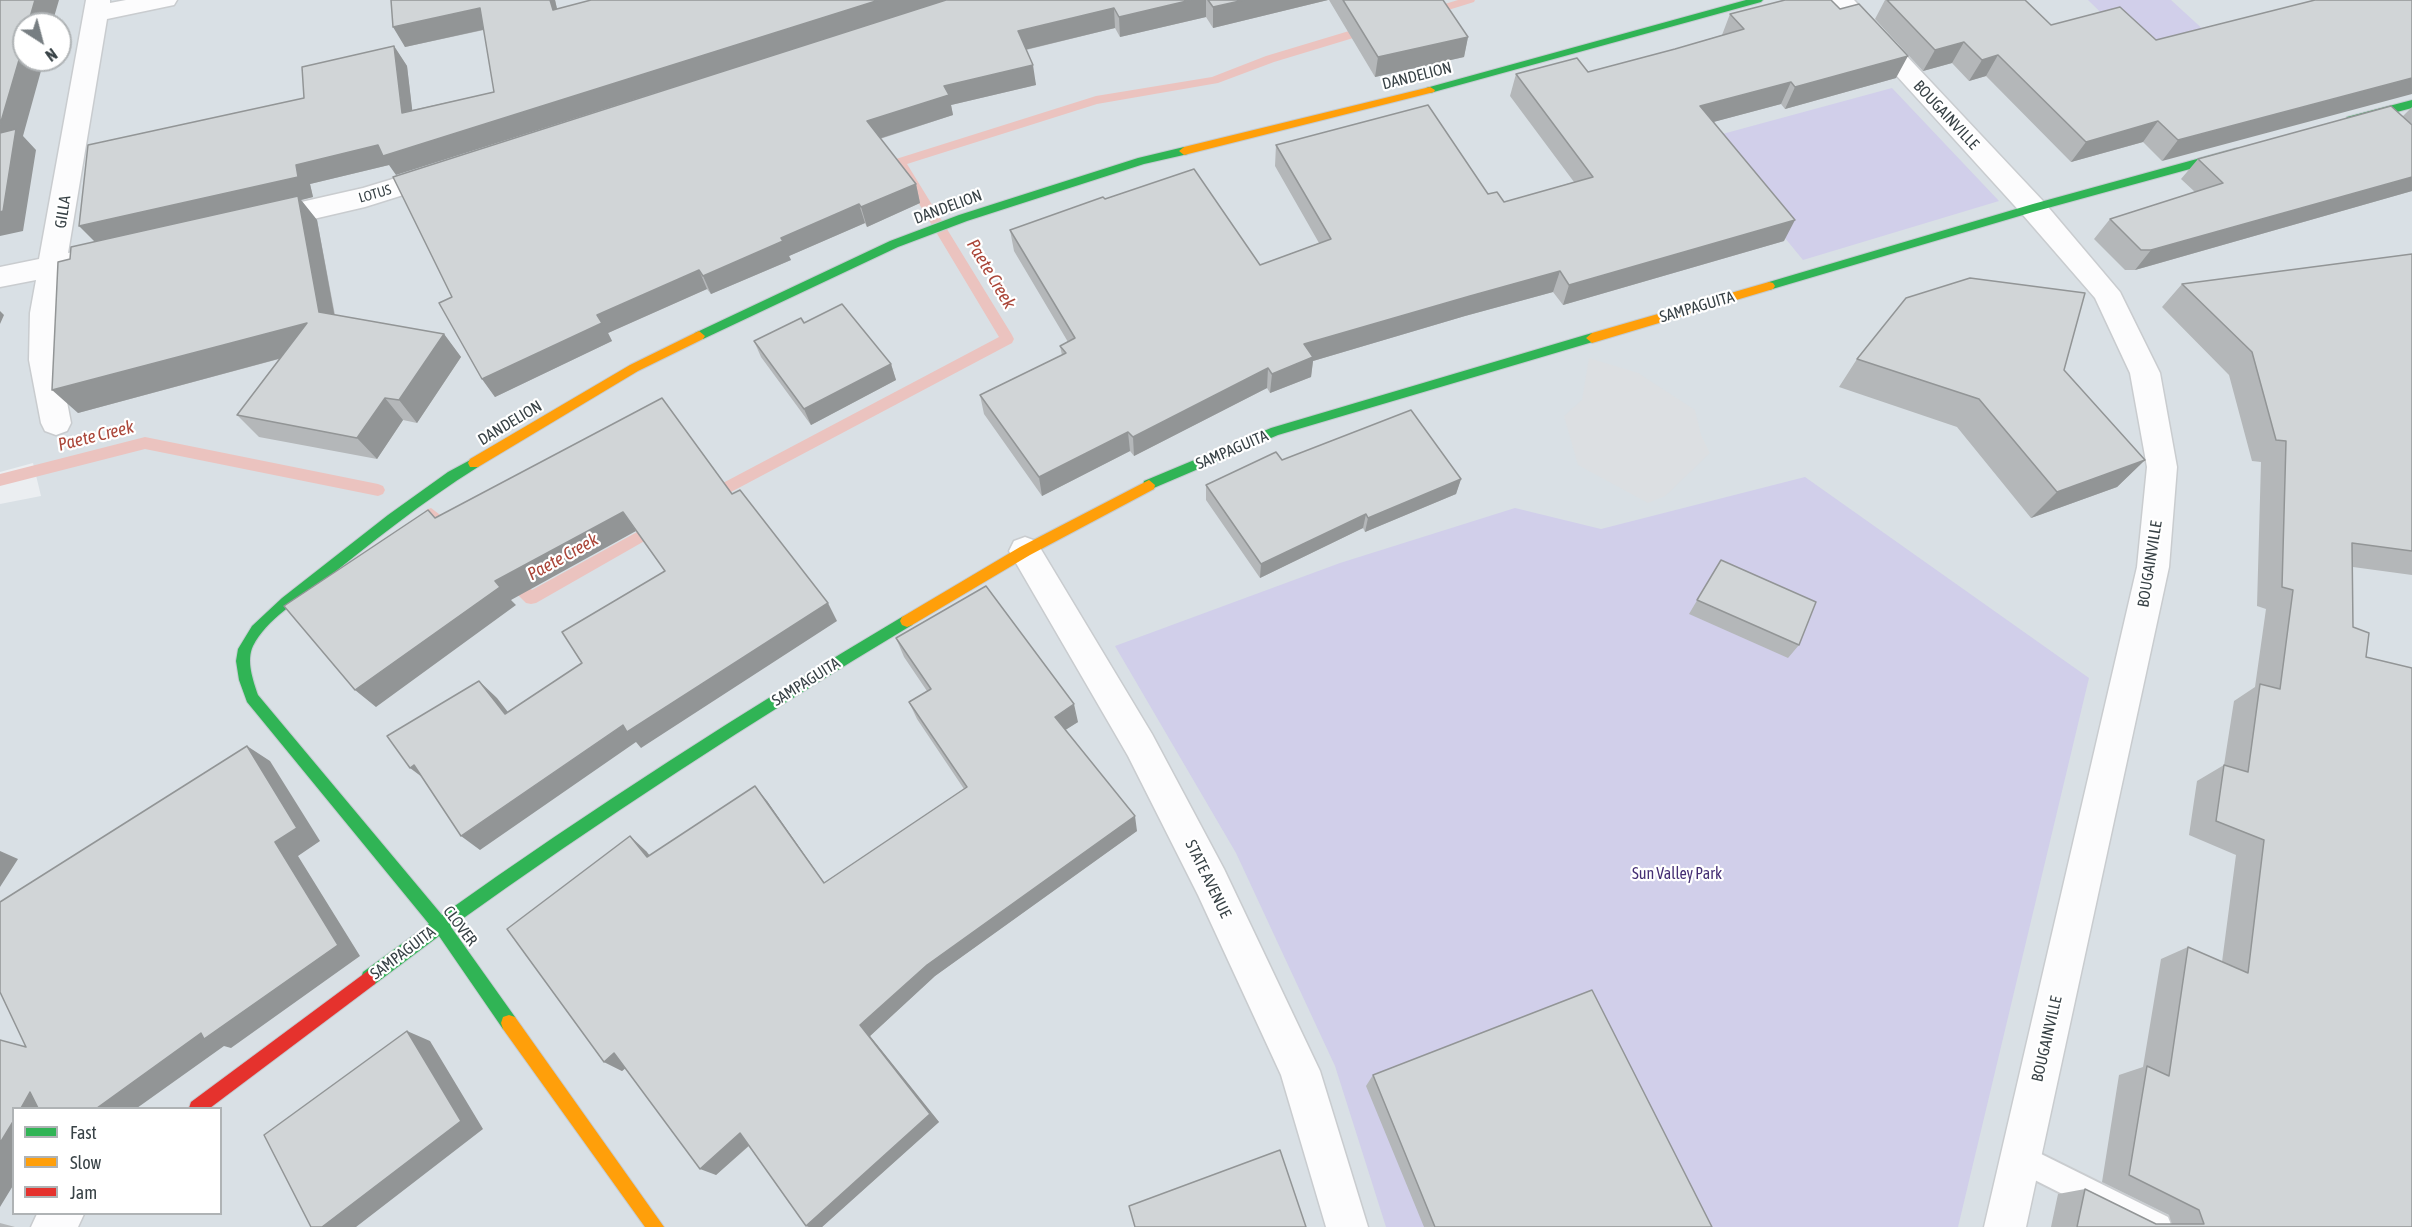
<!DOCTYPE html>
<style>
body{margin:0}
#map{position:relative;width:2412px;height:1227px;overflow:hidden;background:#ebeef1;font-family:"Asap Condensed",sans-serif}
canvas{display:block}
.legend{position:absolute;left:12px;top:1107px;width:210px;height:108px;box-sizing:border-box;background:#fff;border:2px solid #afb3b5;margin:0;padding:8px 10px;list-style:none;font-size:18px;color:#384246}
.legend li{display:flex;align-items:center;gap:12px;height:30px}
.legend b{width:30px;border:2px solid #afb3b5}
.north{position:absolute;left:12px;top:12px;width:60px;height:60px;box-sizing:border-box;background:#fff;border:2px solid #afb3b5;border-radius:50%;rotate:144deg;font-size:16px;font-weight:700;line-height:24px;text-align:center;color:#384246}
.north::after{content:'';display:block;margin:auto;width:21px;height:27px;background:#777e82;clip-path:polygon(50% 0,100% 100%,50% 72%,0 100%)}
</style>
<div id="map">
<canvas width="2412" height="1227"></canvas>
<ul class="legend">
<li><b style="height:8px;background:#30b455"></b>Fast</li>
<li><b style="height:8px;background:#ff9f0a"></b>Slow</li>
<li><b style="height:8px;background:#e5322d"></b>Jam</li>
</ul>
<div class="north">N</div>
</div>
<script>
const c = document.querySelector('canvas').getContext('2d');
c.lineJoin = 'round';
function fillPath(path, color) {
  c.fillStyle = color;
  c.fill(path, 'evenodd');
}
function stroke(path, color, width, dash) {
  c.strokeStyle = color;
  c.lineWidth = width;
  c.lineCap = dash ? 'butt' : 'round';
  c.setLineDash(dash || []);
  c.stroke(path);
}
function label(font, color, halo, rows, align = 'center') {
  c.font = font + ' "Asap Condensed",sans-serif';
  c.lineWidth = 4.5;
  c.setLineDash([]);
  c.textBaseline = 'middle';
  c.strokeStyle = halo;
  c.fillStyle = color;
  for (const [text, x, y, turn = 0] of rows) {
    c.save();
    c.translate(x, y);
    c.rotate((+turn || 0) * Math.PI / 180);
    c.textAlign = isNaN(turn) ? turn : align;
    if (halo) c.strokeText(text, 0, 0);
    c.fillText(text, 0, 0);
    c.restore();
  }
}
const residential = new Path2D(`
 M0,0H2412V1227H0V504L41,496L33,463L0,472ZM24,24H60V60H24ZM14,1108H220V1214H14Z`);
const green = new Path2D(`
 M2088,0H2171L2303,121L2232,140Z
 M1892,88L1999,201L1803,260L1704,139Z
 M1805,477L2089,678L1958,1227H1386L1335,1066L1236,853L1115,646L1340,563L1515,508L1601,529Z`);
const parking = new Path2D(`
 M1589,358L1638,373L1695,410L1701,435L1710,453L1665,496L1648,503L1578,465L1564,416L1582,400Z`);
const stream = new Path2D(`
 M1458,0H1475L1474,2L1429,16L1423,12L1425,10Z
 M1369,25L1375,29L1373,32L1274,62L1218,83L1097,104L907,164L1012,335L1014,339L1012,343L714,501H704L702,497L704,493L999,337L894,162L896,159L1096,96L1212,77L1266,56Z
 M145,437L378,484L383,486L385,490L383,494L378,496L145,449L0,486V474Z
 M431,508L456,527L458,531L456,535H446L424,514L426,510Z
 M657,521L662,523L664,527L662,531L536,603L531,604L526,603L502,579L504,575C515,571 524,583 532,590Z`);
const lane = new Path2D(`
 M2021,1144L2168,1217L2172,1227H2128L2011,1168L2007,1158L2011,1148Z`);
const street = new Path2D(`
 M86,0H110V3L126,0H177L174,5L107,19L68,253L101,247L111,250L115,257L111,264L65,274L58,313L59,360L71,423L67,431L56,435L45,431L41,423L29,360L30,313L36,280L0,287V267L39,259Z
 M1828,0H1854L2043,201L2120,292L2160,373L2177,467L2169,567L2026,1227H1984L2137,567L2147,467L2130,373L2095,298L2023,215Z
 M442,164L451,166L455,173L451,180L365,207L266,230L256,227L252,220L256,213L266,210L363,188Z
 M1025,537L1036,541L1152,734L1224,869L1320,1071L1368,1227H1326L1281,1075L1198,895L1128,756L1009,551L1014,541Z
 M37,1214H84L78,1227H31Z`);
const fast = new Path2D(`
 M1746,0H1763L1761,2L1430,93L1425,90L1426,88Z
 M2412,100V108L2351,124L2346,120L2347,117Z
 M1184,147L1188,148V154L1144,164L967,221L898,247L703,339H695L693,336L695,333L890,241L959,215L1138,158Z
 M2237,148L2242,152L2241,155L2033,212L1769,290L1763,286L1769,282L2033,204Z
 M1592,333L1598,338L1596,341L1278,435L1149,490L1143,485L1144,481L1271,428Z
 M474,458L480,463L478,467C422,502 372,542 320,584C298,601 267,619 253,646C246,661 253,680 258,695L442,915C591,809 745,710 902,617L907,615L912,617L914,621L912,625C754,720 600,820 451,927L515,1017L517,1023L515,1029L509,1031L503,1029L439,936L375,984L369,986L363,984L361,978L363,972L429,924L247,702L239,680L236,661L238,649L252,626L282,598L388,515L448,472Z`);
const slow = new Path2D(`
 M1430,87L1435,90L1434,92L1184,155L1179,151L1184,147Z
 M1769,282L1773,283L1775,286L1773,289L1592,343L1586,338L1592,333Z
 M699,331L705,336L703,339L638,371L478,467H470L468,463L470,459L630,365Z
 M1149,480L1155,485L1154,489L1030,555L912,625L907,627L902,625L900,621L902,617L1020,547Z
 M509,1015L515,1017L664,1227H645L503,1029L501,1023L503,1017Z`);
const jam = new Path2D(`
 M369,970L375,972L377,978L375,984L210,1108H189L191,1102Z`);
const wall = new Path2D(`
 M391,0H555L557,9L591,0H1328L1213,28L1206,17L1120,37L1115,28L1026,50L1036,85L951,105L953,115L880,139L916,184L920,203L867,227L865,223L789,256L791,260L711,294L707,289L608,333L612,341L495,397L482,379L452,297L684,84L389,165L310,184L313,197L301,200L317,220L335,315L444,334L461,357L417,423L403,420L377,459L259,437L237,415L279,359L78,413L70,259L304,98L394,46L407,66L412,110L494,92L484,30L405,47Z
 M1329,0H1443L1468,37L1464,57L1375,77Z
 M1885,0H2025L2051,25L2156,40L2315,0L2162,161L2143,142L2071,162L1986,76L1969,81L1952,63L1923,71L1875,19Z
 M1730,14L1896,78L1785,109L1781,104L1713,122L1784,241L1563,305L1553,292L1465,316L1313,361L1311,377L1270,393L1267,388L1134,456L1130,451L1042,496L984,414L980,395L1062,355L1060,346L1068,342L1014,251L1010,230L1105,199L1260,265L1319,243L1275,166L1276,145L1488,194L1504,202L1574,182L1510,96L1516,74L1588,72L1675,49L1722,35Z
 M2412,107V191L2135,270H2125L2094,239L2110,219L2195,192L2181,179L2198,159L2403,116Z
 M2412,254V575L2353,567V627L2366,657L2412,1227H2051L2058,1194L2085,1189L2156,1224H2172L2169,1215L2102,1182L2119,1075L2143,1067L2161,959L2188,947L2222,962L2236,855L2189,835L2197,781L2224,765L2234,701L2255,687L2266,609L2257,606L2261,462L2252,461L2229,375L2162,307L2182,284Z
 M804,323L891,364L896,380L811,425L761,357L754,341Z
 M1857,359L2064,370L2145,460L2117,487L2031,518L1957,427L1839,387Z
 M1282,460L1461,479L1456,494L1365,532L1363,528L1260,578L1206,500V485Z
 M1721,560L1799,645L1788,658L1689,614Z
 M896,638L1078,722L1065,730L1137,831L935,976L870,1036L939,1122L822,1227H809L806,1226L749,1146L716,1175L625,1068L622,1071L604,1062L646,851L650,856L767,801L824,883L964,789L917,719L909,702L927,691L904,657Z
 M1373,1075L1712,1227H1424L1366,1086Z
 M0,1223L15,1227H0Z`);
const shadedWall = new Path2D(`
 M35,0H59L52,24H28Z
 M550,0H555L562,30L553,10Z
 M879,0H948L396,175L389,165L310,184L313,197L301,200L317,220L338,335L98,245L79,226Z
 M1191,0H1206V17L1120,37L1119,17Z
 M1244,0H1328L1213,28V7Z
 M480,8L491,28L405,47L393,27Z
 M1114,8L1115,28L1020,51L1018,31Z
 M1468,37L1464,57L1375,77L1378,57Z
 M1964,42L1952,63L1923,71L1935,50Z
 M24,43V60H44L23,136L36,150L23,231L0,236V125Z
 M394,46L407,66L415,133L402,113Z
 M1998,55L1986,76L1969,81L1982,60Z
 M1908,56L1896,78L1785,109L1795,87Z
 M1033,65L1036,85L951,105L953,115L872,141L867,121L944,86Z
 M2412,78V94L2162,161L2178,140Z
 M1791,82L1781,104L1691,128L1700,106Z
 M2158,121L2143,142L2071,162L2086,142Z
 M2412,177V191L2135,270L2151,250Z
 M916,184L920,203L867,227L861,207Z
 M859,204L865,223L789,256L791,260L711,294L703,276L781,238Z
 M1795,220L1784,241L1563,305L1569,285Z
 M699,270L707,289L608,333L612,341L495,397L482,379L597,315Z
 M1560,271L1553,292L1465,316L1313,361L1311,377L1270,393L1272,374L1304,344L1470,296Z
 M0,311L4,315L0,324Z
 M307,323L326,346L78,413L52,390Z
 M444,334L461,357L417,423L399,400Z
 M891,364L896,380L811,425L804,409Z
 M1268,368L1267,388L1134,456L1133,437Z
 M385,398L403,420L377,459L357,438Z
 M1128,432L1130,451L1042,496L1039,477Z
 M2145,460L2117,487L2031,518L2057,492Z
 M1461,479L1456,494L1365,532L1368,518Z
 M623,512L636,531L511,600L516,605L376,707L355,690L495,581Z
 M1366,514L1363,528L1260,578L1261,564Z
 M828,603L837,621L641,748L636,742L480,850L461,836L623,725Z
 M479,681L497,698L522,730L505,714Z
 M1074,704L1078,722L1059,734L1055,717Z
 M247,746L270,761L320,841L298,856L360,956L231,1048L224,1046L137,1108H97L275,842Z
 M414,765L430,783L410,768Z
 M755,786L767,801L834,897L824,883Z
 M1135,816L1137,831L935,976L870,1036L939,1122L822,1227H809L806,1226L860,1025L927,965Z
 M630,836L646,851L662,871L647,857Z
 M0,851L18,859L0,887Z
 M407,1031L430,1041L483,1129L356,1227H322Z
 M614,1053L632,1063L622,1071L604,1062Z
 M30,1092L57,1108H21Z
 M14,1120V1184L0,1207V1143Z
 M740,1133L754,1141L716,1175L700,1169Z`);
const building = new Path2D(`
 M0,0H35L28,24H24V43L0,125Z
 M391,0H550L553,10L591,0H879L383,156L378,145L296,165L298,177L79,226L88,145L304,98L302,67L394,46L402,113L494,92L480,8L393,27Z
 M946,0H1191L1119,17L1114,8L1018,31L1033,65L944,86L949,95L867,121L916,184L861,207L859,204L781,238L783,241L703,276L699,270L597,315L602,323L482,379L439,303L452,297L393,177Z
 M1208,0H1244L1213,7Z
 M1343,0H1443L1468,37L1378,57Z
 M1785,0H1831L1840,9L1859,4L1908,56L1795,87L1791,82L1700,106L1795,220L1569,285L1560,271L1470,296L1304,344L1313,357L1272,374L1268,368L1133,437L1128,432L1039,477L980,395L1066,353L1060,346L1075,338L1010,230L1103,197L1105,199L1194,169L1260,265L1331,239L1276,145L1428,105L1488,194L1497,192L1504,202L1593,177L1516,74L1577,58L1588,72L1675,49L1744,29L1730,14Z
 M1887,0H2025L2051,25L2120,7L2156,40L2315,0H2412V78L2178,140L2158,121L2086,142L1998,55L1982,60L1964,42L1935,50Z
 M2391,106L2412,125V177L2151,250H2141L2110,219L2223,183L2198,159Z
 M16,129L3,211L0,212V133Z
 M298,196L319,312L444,334L399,400L385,398L357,438L237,415L307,323L52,390L58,262L70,259L71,247Z
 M2412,254V551L2352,543L2353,627L2369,633L2366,657L2412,668V1227H2077L2085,1189L2156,1224H2204L2199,1210L2129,1175L2147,1066L2169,1076L2188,947L2248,973L2264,840L2216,821L2224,765L2248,772L2260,684L2280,689L2293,590L2282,587L2286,441L2276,440L2252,352L2182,284Z
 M1970,278L2085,293L2064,370L2145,460L2057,492L1979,399L1857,359L1906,298Z
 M842,304L891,364L804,409L754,341L801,318L804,323Z
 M662,398L732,494L740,490L828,603L627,732L623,725L461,836L414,765L410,768L387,736L479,681L505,714L582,663L562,632L665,571L623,512L495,581L500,587L355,690L284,606L428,510L435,518Z
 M1411,410L1461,479L1368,518L1366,514L1261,564L1206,485L1276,452L1282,460Z
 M1721,560L1816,602L1799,645L1697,600Z
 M986,586L1074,704L1055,717L1135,816L927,965L860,1025L930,1114L806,1226L740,1133L700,1169L614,1053L604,1062L507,929L630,836L647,857L755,786L824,883L967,787L909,702L931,689L896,638Z
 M247,746L297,828L275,842L338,945L204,1039L201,1033L97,1108H38L30,1092L21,1108H14V1120L0,1143V1040L26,1047L0,992V902Z
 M1592,990L1712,1227H1435L1373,1075Z
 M407,1031L461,1121L322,1227H311L264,1135Z
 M1280,1150L1306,1227H1135L1129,1206Z`);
const farStreetnames = [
 ["LOTUS",375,194,-16]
];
const streetNames = [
 ["DANDELION",1417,76,-14],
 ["BOUGAINVILLE",1946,115,47],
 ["DANDELION",948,207,-20],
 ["GILLA",63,212,-81],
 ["SAMPAGUITA",1697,307,-16],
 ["DANDELION",510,423,-31],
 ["SAMPAGUITA",1232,450,-23],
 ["BOUGAINVILLE",2150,564,-81],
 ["SAMPAGUITA",806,682,-32],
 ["STATE AVENUE",1208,879,64],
 ["CLOVER",460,926,53],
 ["SAMPAGUITA",403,953,-37],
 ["BOUGAINVILLE",2047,1039,-77]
];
const parkNames = [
 ["Sun Valley Park",1677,874]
];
const waterNames = [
 ["Paete Creek",991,274,59],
 ["Paete Creek",96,436,-14],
 ["Paete Creek",563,557,-29]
];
fillPath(residential, '#d9e0e5');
fillPath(green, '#d1cfea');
fillPath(parking, '#dcdfe2');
fillPath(stream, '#ebc3bf');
stroke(lane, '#c9cccf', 4);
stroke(street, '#c9cccf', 3);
stroke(fast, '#c4cbd1', 2);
stroke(slow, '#c4cbd1', 2);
stroke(jam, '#c4cbd1', 2);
fillPath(lane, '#fcfcfd');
fillPath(street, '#fcfcfd');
fillPath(fast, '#30b455');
fillPath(slow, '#ff9f0a');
fillPath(jam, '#e5322d');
fillPath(wall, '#b4b7b9');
fillPath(shadedWall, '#929596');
fillPath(building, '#d1d5d7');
stroke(building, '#929596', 1.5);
label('14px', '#384246', '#fff', farStreetnames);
label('16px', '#384246', '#fff', streetNames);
label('16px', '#452f74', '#fff', parkNames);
label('italic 18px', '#aa4639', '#fff', waterNames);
</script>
